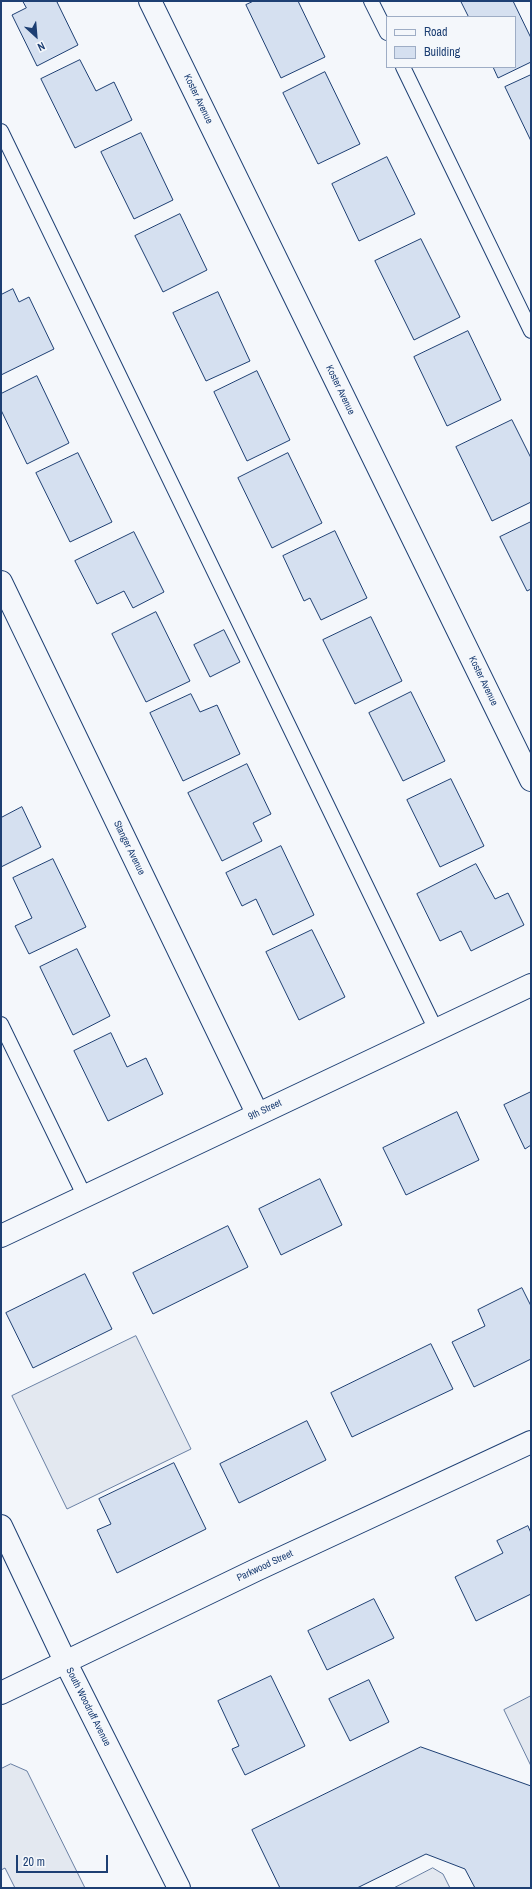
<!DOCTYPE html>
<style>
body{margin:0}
#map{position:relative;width:532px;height:1889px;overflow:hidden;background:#f4f7fb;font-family:"Archivo Narrow",sans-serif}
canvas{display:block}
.frame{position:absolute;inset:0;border:2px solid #1d3f73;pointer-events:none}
.legend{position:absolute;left:386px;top:16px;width:130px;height:52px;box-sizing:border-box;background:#f4f7fb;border:1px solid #9eadc5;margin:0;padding:5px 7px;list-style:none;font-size:12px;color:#1d3f73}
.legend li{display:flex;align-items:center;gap:8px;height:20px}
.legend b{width:20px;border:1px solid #9eadc5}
.north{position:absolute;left:16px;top:16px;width:40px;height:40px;-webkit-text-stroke:3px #f4f7fb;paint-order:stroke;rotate:154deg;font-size:11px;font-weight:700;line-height:16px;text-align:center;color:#1d3f73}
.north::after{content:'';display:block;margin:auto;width:14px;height:18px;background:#1d3f73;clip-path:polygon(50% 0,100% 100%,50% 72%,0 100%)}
.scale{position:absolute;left:16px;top:1855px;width:92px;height:18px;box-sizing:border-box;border:2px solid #1d3f73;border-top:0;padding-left:5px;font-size:12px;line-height:14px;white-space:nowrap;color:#1d3f73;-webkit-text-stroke:3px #f4f7fb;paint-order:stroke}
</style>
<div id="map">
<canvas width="532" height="1889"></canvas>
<div class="frame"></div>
<ul class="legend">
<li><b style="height:5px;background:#f4f7fb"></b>Road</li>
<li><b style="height:11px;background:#d5e0f0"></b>Building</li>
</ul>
<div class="north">N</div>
<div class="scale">20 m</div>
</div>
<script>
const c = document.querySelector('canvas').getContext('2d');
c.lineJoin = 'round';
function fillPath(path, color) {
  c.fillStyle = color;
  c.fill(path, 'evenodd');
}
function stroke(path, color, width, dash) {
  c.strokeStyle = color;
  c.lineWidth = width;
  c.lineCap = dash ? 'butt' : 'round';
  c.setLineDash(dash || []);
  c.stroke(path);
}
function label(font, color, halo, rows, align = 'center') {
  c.font = font + ' "Archivo Narrow",sans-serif';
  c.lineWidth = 3;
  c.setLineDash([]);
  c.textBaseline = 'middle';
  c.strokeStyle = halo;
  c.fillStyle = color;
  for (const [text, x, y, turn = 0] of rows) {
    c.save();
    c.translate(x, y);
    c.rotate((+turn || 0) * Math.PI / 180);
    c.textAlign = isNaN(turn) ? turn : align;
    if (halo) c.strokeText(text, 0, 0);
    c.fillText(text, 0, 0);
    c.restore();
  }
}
const parking = new Path2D(`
 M136,1336L191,1449L67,1509L12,1396Z
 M531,1696V1766L504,1710Z
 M11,1764L27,1771L85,1888H15L5,1868L1,1870V1769Z
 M433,1868L443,1874L450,1888H394Z`);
const building = new Path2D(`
 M23,1H60L57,2L78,45L37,66L12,15L26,8Z
 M254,1H298L325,57L281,78L246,5Z
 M461,1H513L531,38V62L498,78L493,67H515V17H469Z
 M80,60L96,91L114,82L132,120L75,148L41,79Z
 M325,72L360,144L318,164L283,93Z
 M531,75V141L505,87Z
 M141,133L173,200L134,219L101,152Z
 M387,157L415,214L359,241L332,184Z
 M180,214L207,270L163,292L135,236Z
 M421,239L460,317L414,340L375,261Z
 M13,289L19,302L29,297L54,349L1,375V295Z
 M218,292L250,361L206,381L173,313Z
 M468,331L501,400L447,426L414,357Z
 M257,371L290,440L247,461L214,392Z
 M37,376L69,443L27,464L1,410V394Z
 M512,420L531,458V502L492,521L456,447Z
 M78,453L112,522L70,542L36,473Z
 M288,453L322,523L272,548L238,478Z
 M531,522V589L527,591L500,537Z
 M335,531L367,598L321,620L310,598L304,601L283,556Z
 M134,532L164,592L133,608L124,591L97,604L75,561Z
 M156,612L190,681L146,702L112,634Z
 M371,617L402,681L355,704L323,640Z
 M224,630L240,662L210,677L194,645Z
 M411,692L445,761L403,781L369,713Z
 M191,694L200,712L217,705L240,754L183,781L150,713Z
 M247,764L271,814L253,823L262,841L222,861L188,793Z
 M451,779L484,846L440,867L407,800Z
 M22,807L41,847L1,867V818Z
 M281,846L314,915L273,935L256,899L242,906L226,873Z
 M53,859L86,927L29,954L15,926L32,918L13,878Z
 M476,864L495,899L508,893L524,925L471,951L461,931L440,941L417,894Z
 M312,930L345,997L299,1020L266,952Z
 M77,949L110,1016L73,1035L40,967Z
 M111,1033L127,1067L146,1058L163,1094L108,1121L74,1051Z
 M531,1092V1145L525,1149L504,1105Z
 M457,1112L479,1160L406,1195L383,1148Z
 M320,1179L342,1225L281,1255L259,1209Z
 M228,1226L248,1267L153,1314L133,1273Z
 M85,1274L112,1329L33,1368L6,1313Z
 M522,1288L531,1306V1359L474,1387L452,1342L485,1326L478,1310Z
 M431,1344L453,1389L352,1437L331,1393Z
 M307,1421L326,1460L239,1503L220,1464Z
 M174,1463L206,1529L117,1573L97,1530L111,1524L99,1499Z
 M528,1526L531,1533V1594L476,1621L455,1577L503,1553L497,1541Z
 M374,1599L394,1638L327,1670L308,1631Z
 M271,1676L305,1746L245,1775L232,1749L239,1746L218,1701Z
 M369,1680L389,1722L350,1741L329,1699Z
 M421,1747L531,1786V1888H475L465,1869L426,1854L357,1888H280L252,1830Z`);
const lane = new Path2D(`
 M371,1L387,33
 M403,67L531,331
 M1,131L436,1030
 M1,1024L85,1197`);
const street = new Path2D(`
 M150,1L531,780
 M1,582L257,1113
 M1,1693L256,1570L531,1442`);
const secondary = new Path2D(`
 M1,1236L531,985`);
const primary = new Path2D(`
 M1,1526L65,1661L179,1888`);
const streetNames = [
 ["Koster Avenue",198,99,64],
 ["Koster Avenue",340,390,64],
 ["Koster Avenue",483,681,64],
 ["Stanger Avenue",129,848,64],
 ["9th Street",265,1110,-25],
 ["Parkwood Street",265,1566,-25],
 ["South Woodruff Avenue",88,1707,63]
];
fillPath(parking, '#e3e8f0');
stroke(parking, '#687fa3', 1);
fillPath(building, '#d5e0f0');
stroke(building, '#1d3f73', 1);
stroke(lane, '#1d3f73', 16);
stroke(street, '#1d3f73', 24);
stroke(secondary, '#1d3f73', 24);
stroke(primary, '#1d3f73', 24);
stroke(lane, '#f4f7fb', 14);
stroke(street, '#f4f7fb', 22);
stroke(secondary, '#f4f7fb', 22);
stroke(primary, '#f4f7fb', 22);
label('10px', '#1d3f73', '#f4f7fb', streetNames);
</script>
